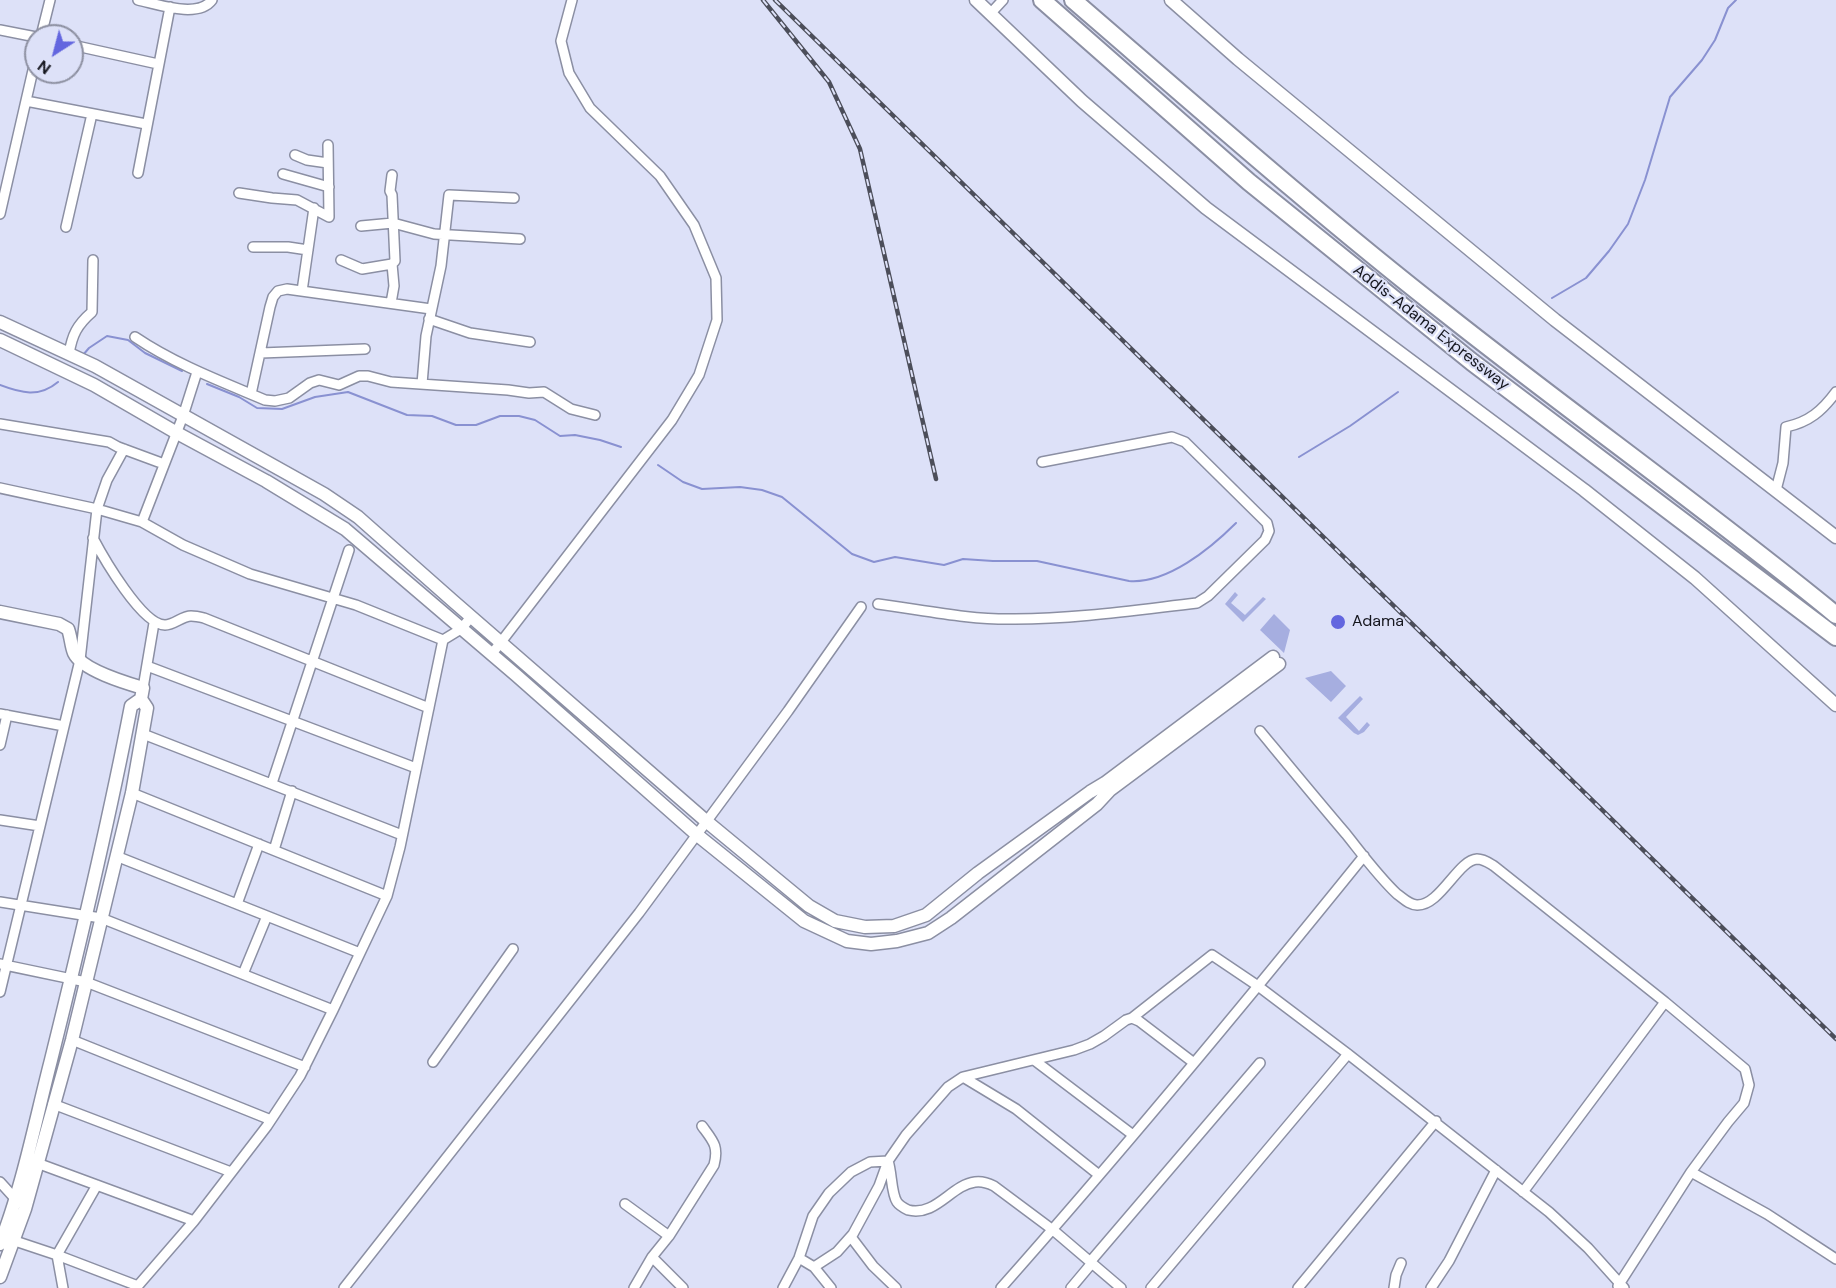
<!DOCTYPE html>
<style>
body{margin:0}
#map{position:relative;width:1836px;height:1288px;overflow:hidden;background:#dde1f8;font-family:"DM Sans",sans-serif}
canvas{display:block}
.north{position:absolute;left:24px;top:24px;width:60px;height:60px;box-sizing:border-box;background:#dde1f8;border:2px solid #8d90a1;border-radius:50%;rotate:216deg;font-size:16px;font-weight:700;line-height:24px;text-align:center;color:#15161e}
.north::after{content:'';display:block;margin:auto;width:21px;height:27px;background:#6366df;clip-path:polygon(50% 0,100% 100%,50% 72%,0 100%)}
</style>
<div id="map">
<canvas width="1836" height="1288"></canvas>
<div class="north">N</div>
</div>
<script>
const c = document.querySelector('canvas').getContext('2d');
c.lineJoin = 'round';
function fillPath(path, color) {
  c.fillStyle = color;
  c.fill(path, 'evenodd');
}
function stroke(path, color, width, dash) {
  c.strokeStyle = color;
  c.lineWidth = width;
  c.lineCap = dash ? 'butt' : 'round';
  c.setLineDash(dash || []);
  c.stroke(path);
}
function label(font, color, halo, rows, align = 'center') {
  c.font = font + ' "DM Sans",sans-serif';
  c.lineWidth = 4.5;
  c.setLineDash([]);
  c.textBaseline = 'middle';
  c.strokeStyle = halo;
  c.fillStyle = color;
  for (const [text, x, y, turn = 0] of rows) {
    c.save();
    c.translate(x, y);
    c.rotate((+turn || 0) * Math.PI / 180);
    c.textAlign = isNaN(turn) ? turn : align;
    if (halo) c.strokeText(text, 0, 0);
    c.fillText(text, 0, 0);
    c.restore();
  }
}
const green = new Path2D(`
 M1235,592L1238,595L1231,603L1245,615L1263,597L1266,599L1243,622L1225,604Z
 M1274,614L1290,630L1284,653L1260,630Z
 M1331,671L1346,686L1331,702L1305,678Z
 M1360,696L1363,699L1346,717L1359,731L1367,722L1370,725L1364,732L1358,735L1354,733L1338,718Z`);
const stream = new Path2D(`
 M1552,298L1586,278L1609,251L1628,224L1645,180L1670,97L1702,60L1715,40L1728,8L1736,0
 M83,355L89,348L107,336L128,340L145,353L182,371
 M207,384L239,397L257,408L282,409L315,397L348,392L407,415L432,416L456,425H476L500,416H519L535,420L560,436L575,435L600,440L621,447
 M0,385C21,393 39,398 58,382
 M1299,457L1350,426L1398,392
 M658,465L683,482L702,489L740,487L762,490L782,497L852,554L874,562L895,557L944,565L963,559L993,561H1037L1129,581C1167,584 1210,549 1236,523`);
const street = new Path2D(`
 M138,0C157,4 198,19 212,0
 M990,14L1003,0
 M0,30L36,37
 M41,36L50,0
 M72,45L158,64
 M26,101L146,124
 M328,145L329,217
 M295,155L307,160L328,163
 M138,173L170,7
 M283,174L329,187
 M239,193L272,198L297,200L329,217
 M0,214L36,57
 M361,226L393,223L434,234L520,239
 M66,227L92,114
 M253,247H288L308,250
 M341,260L362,269L392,264L395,261L392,195L390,191L392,175
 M302,291L314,208
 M391,303L394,286L392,264
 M429,319L470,333L530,342
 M135,337C175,364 220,381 265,400L275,401L289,398L310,383L319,380L339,385L359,376H368L391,382L508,390L529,393L544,392L571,409L595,415
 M261,353L365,349
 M69,354C72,335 77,325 92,312L93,260
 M422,384L426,336L441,266L449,195L514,198
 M251,394L270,307L273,297L278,291L287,289L431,309
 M0,424L109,442L118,447L164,464
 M0,488L97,509L142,522L183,545L250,574L356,605L443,640
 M1776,490L1783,463L1786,427C1809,422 1822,411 1836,392
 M142,522L183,416L197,372
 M93,538C103,557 142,625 165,625C174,625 182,616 191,616C195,616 200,617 204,618L429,708
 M878,604C924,610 968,620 1015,619C1076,619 1136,610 1197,603L1208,596L1265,540L1269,531L1267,523L1185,442L1172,437L1042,462
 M491,655L672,420L699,375L717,320L716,278L694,225L660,176L590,108L569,73L561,41L572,0
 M147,666L416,768
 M143,688L154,623
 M0,714L64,726
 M1260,731C1289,766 1317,800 1346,834C1362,854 1378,876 1397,894C1403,898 1409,905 1417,905C1440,906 1458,860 1477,859C1484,859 1489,863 1494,866L1665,1002L1745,1069L1749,1085L1744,1103L1728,1122L1691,1172L1618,1286
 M143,734L402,835
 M0,745L7,715
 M272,783L349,550
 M132,793L387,896
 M0,820L40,826
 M274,850L292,791
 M116,856L360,953
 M0,902L101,918L333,1010
 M237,904L259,844
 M0,964L86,982L305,1067
 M243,974L267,916
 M0,992L80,660L97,509L107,480L124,449
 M1132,1018L1139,1021L1194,1063
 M72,1040L271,1120
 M1034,1060L1133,1135
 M433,1062L513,949
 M963,1077L1016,1109L1099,1175
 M53,1104L231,1172
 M37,1163L194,1221
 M1691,1172L1767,1214L1836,1259
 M0,1182L19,1203
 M1523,1192L1665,1002
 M625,1204L669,1236
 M851,1237L873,1266L896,1288
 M15,1241L57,1255L138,1286
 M652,1257L683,1288
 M799,1258L814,1267L831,1288
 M1090,1262L1260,1063
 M814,1267L837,1252L853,1234L879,1186L888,1161L906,1135L948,1087L963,1077L1074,1050L1090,1044L1104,1036L1126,1020L1132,1018L1212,955L1258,986L1348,1054L1549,1212L1588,1248L1624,1288
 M63,1288L57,1255L97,1185
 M136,1288L194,1221L267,1126L300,1076L333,1010L387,896L400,847L443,640L461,629L471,617
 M344,1288L639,913L788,711L861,607
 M634,1288L652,1257L669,1236L714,1165C719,1146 713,1141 702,1126
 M783,1288L799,1258L813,1216L829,1193L851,1172L870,1162L888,1161C892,1172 891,1193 897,1202C899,1205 904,1208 908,1210C936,1217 951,1185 975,1182C982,1181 988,1183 994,1186L1053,1230L1121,1288
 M1001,1288C1126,1147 1246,1002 1364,856
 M1071,1288L1092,1263
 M1151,1288L1348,1054
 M1298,1288L1436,1121
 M1394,1288L1396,1275L1401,1263
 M1431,1288L1449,1261L1496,1170`);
const secondary = new Path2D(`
 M976,0L1082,101L1206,208L1584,490L1695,578L1836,705
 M1171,0L1238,59L1555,320L1836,537
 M0,322L95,366L324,494L358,517L453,601L706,821L809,906L835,921L865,927L894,926L926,915L978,873L1090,792L1105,783L1273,657
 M0,340L94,385L177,433L266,481L345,529L516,675L696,834L804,921L847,941L871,944L897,941L928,933L951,918L1097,804L1110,790L1279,664
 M0,612L59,624L68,629C71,637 71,646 74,653C82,670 126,683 143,688L141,699L131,706C108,825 80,943 51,1060C35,1122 23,1185 0,1244
 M0,1277L25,1209L72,1040L132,793L147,708L141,699`);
const highway = new Path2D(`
 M1042,0L1249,182L1472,362L1836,637
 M1073,0C1196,106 1318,214 1446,314C1575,416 1709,511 1836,615`);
const rail = new Path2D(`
 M763,0L829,82L860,149L936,479
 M775,0L1836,1039`);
const markers = [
 [1338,622,8,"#6366df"]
];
const streetNames = [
 ["Addis-Adama Expressway",1431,328,38]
];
const poiNames = [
 ["Adama",1352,622]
];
fillPath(green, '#a6aee0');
stroke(stream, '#8991d1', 2);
stroke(street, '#8b8fa3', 12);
stroke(secondary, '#8b8fa3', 15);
stroke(highway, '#8b8fa3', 20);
stroke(street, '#fff', 9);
stroke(secondary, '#fff', 12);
stroke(highway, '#fff', 16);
stroke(rail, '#4c4e5a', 4.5);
stroke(rail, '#dde1f8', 2, [7]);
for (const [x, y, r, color] of markers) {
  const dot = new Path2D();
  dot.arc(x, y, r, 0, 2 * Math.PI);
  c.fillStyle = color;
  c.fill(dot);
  stroke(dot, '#dde1f8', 2);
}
label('16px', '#15161e', '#dde1f8', streetNames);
label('16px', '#15161e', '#dde1f8', poiNames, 'left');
</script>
